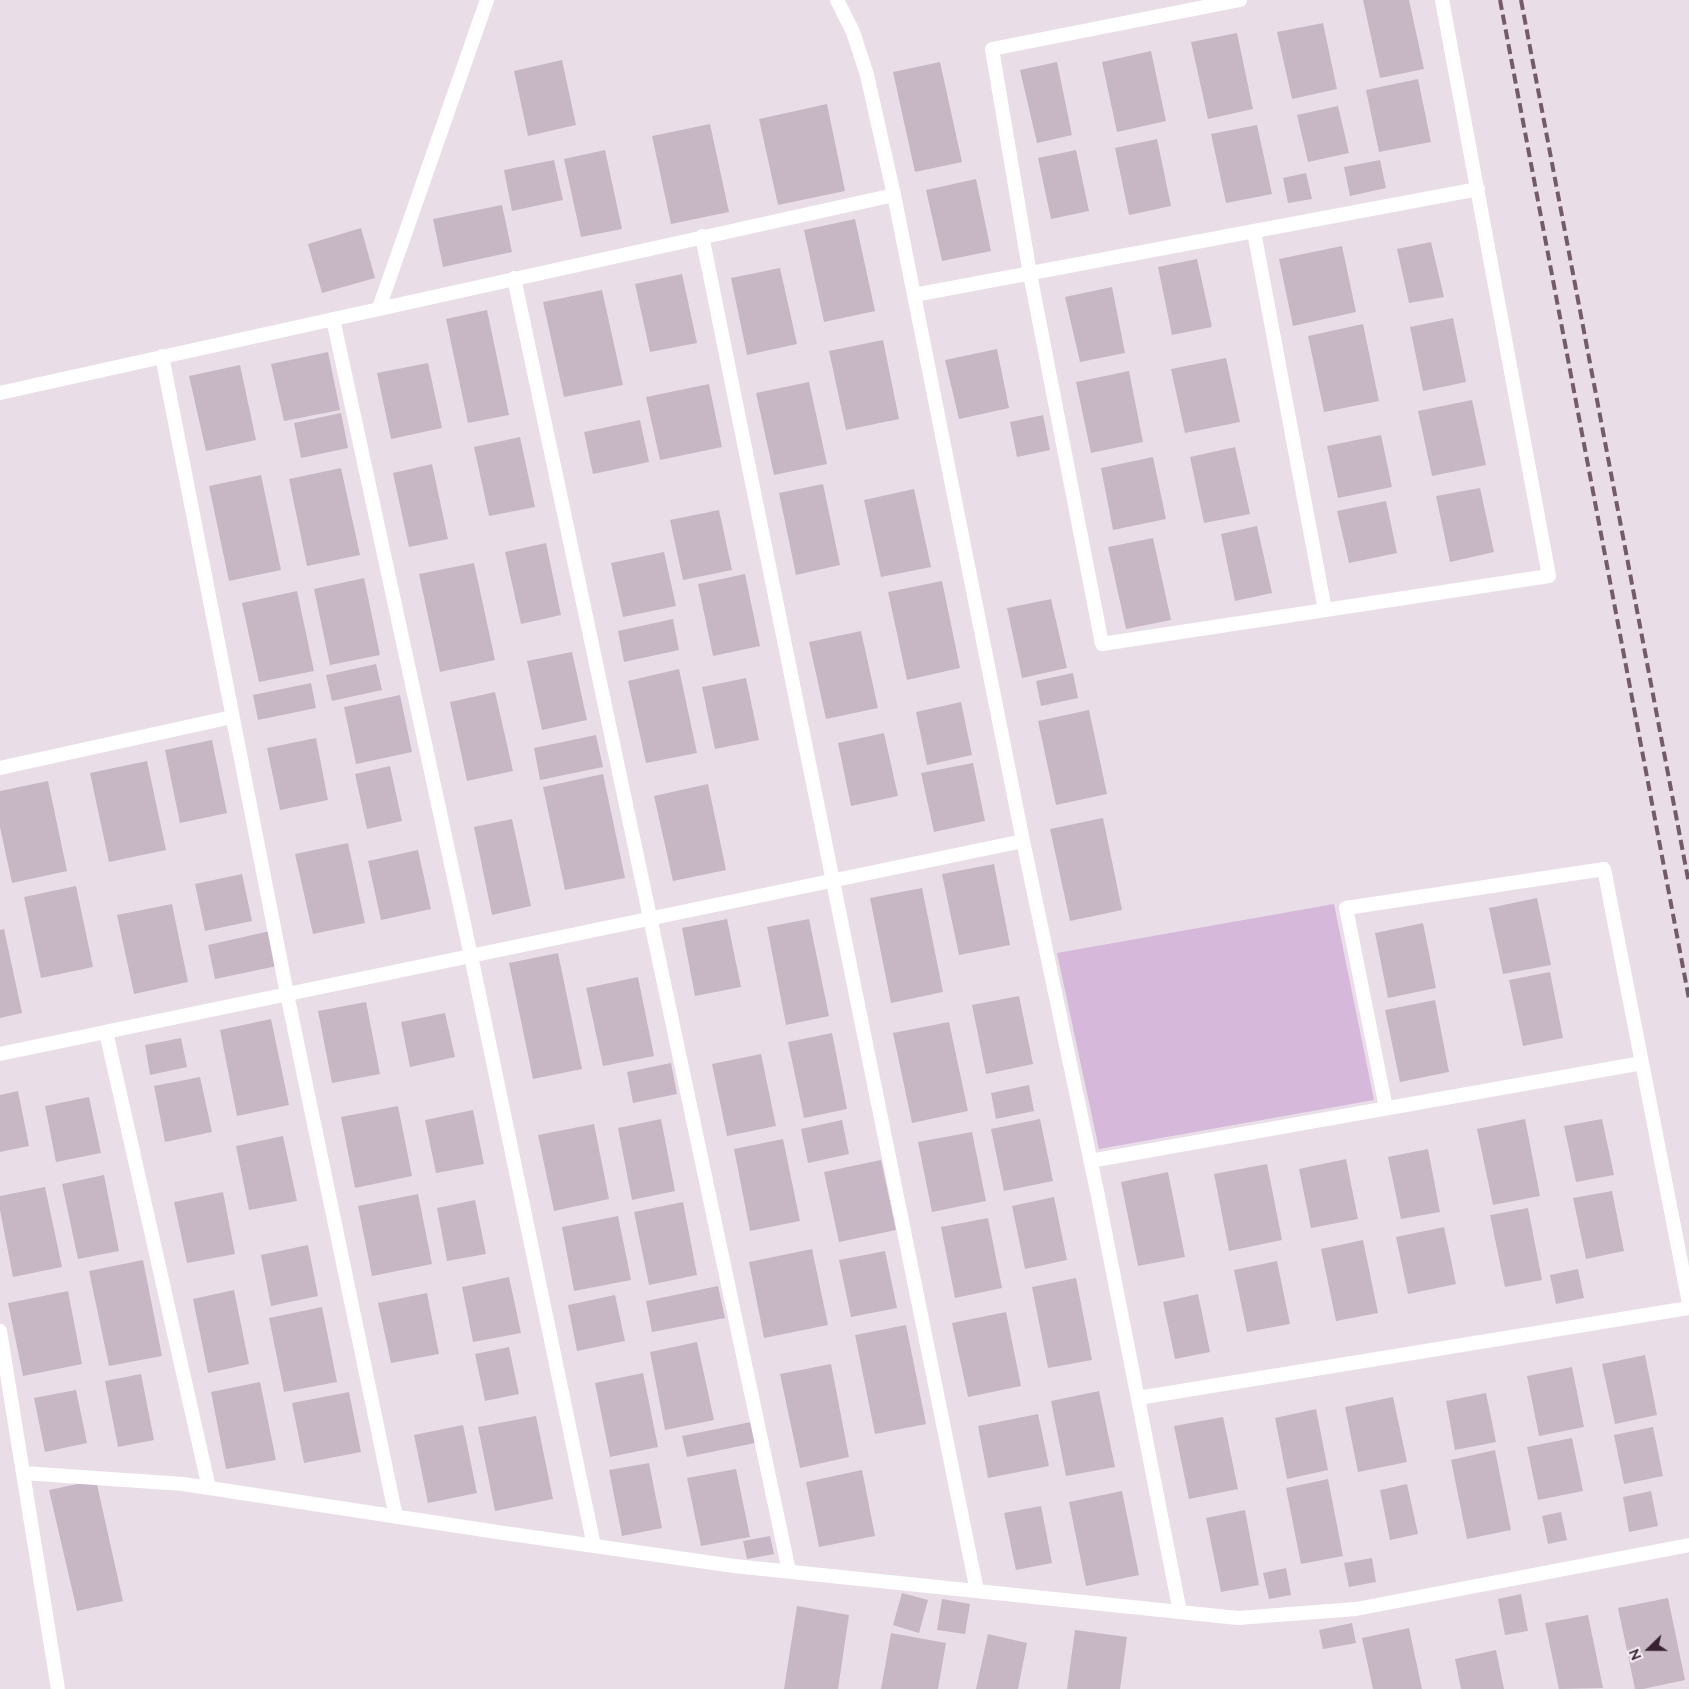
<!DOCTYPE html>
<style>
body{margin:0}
#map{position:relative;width:1689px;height:1689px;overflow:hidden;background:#e9dee8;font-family:Mulish,sans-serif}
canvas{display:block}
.north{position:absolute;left:1624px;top:1624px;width:50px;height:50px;-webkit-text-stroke:4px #f6eff6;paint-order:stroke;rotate:248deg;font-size:14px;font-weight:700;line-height:20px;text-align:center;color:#382131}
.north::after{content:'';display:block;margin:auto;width:18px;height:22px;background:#382131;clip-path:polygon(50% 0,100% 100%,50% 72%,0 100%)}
</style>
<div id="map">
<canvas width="1689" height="1689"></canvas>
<div class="north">N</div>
</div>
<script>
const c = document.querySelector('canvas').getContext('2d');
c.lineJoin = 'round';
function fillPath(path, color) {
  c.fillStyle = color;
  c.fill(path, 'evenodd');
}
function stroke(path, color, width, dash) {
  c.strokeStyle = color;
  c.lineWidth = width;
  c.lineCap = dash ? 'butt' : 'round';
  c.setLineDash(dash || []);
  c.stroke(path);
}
const green = new Path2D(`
 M1334,904L1374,1100L1099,1149L1057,953Z`);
const building = new Path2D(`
 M1363,0H1409L1424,69L1380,78Z
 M1323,23L1337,89L1292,99L1277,32Z
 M1237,33L1253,109L1208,119L1191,42Z
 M1151,51L1166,121L1117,132L1102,62Z
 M562,60L576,125L528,136L514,71Z
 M940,62L962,162L915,172L893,72Z
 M1057,62L1072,135L1037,143L1020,70Z
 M1418,79L1431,142L1379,152L1366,90Z
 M827,104L845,191L778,205L759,119Z
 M1338,106L1349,153L1308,162L1297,115Z
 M710,124L729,212L671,224L652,136Z
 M1257,125L1272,194L1226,203L1211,134Z
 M1157,139L1171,206L1129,215L1115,148Z
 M605,150L622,229L581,237L564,159Z
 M1076,150L1089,211L1051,219L1038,158Z
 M554,160L563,200L512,211L504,170Z
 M1380,160L1386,188L1350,196L1344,167Z
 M1306,173L1312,199L1288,203L1283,178Z
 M976,179L991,251L942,261L926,190Z
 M502,205L512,252L443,267L433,219Z
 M855,219L875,311L824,322L804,230Z
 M361,228L375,278L322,293L308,244Z
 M1431,242L1444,297L1409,303L1397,249Z
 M1342,246L1356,312L1293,326L1279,259Z
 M1197,259L1212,327L1172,335L1158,267Z
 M780,268L797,344L747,355L731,278Z
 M682,274L697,343L650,352L635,284Z
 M1112,287L1125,353L1080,362L1065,297Z
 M602,290L623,385L564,397L543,302Z
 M487,310L509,415L468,423L446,319Z
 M1453,318L1466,382L1423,391L1410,327Z
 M1363,324L1379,401L1324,412L1308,336Z
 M883,340L899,419L846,430L829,351Z
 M997,349L1009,408L959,419L945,360Z
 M328,352L340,410L284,421L271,364Z
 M1226,358L1240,422L1185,433L1171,369Z
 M428,363L442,428L391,439L377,373Z
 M240,365L256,440L206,451L189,376Z
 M1129,371L1143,442L1091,453L1076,382Z
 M809,382L827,464L774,475L756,393Z
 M709,384L722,447L660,460L646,397Z
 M1472,400L1486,465L1432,476L1418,411Z
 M341,413L348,448L301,458L294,423Z
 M1043,415L1050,450L1017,457L1010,422Z
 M640,420L649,462L593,474L584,432Z
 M1381,435L1392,487L1338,498L1327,446Z
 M520,437L535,507L489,516L474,447Z
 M1235,447L1250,514L1204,523L1190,457Z
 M1153,457L1166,519L1113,530L1101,468Z
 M432,464L448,539L409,547L393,473Z
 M341,468L360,555L307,566L289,479Z
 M261,475L281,570L229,581L209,486Z
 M823,484L840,565L796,575L779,493Z
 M1480,488L1494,552L1450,562L1436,496Z
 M914,489L931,567L881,577L864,500Z
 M1386,501L1397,553L1349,563L1337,511Z
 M719,510L732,570L683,580L670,520Z
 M1257,526L1272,593L1235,601L1221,534Z
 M1153,538L1171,620L1126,629L1108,547Z
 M546,543L561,615L521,624L505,552Z
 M664,552L676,606L623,617L611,563Z
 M474,563L495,660L440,672L419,574Z
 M745,574L760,646L713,656L698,584Z
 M364,578L380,655L330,665L314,589Z
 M942,581L960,668L907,680L888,592Z
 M297,591L314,671L259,682L242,603Z
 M1051,599L1067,668L1022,678L1007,608Z
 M673,619L679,650L624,662L618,631Z
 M861,631L878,708L826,719L809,642Z
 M572,652L587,720L542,730L527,661Z
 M376,664L382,690L332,701L326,675Z
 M679,669L697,753L646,763L628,681Z
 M1073,673L1078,698L1041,706L1036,681Z
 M746,678L759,740L715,749L702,687Z
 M311,683L316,708L258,720L253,695Z
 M495,692L513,771L467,781L450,702Z
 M400,695L412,752L356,764L344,707Z
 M961,702L972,755L927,765L916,712Z
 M1089,710L1107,794L1056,805L1038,721Z
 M884,733L898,796L851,806L838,743Z
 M596,735L603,767L540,780L534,748Z
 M316,738L328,800L280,810L267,748Z
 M212,740L227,813L180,823L165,750Z
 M147,761L166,850L109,862L90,773Z
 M973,763L985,821L934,832L921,773Z
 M390,766L402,821L367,829L355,774Z
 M603,774L625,878L565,890L543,787Z
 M48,781L67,871L12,883L0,827V791Z
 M708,784L726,870L673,881L654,796Z
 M1103,818L1122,910L1070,921L1050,829Z
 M512,819L531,906L492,915L474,827Z
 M348,843L365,923L313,934L295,854Z
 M418,850L431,909L381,920L368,861Z
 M994,864L1010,945L959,955L942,874Z
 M242,874L252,921L205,931L195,884Z
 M76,886L93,967L41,978L24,897Z
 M922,888L943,992L891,1003L870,898Z
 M1537,898L1551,965L1503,974L1489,908Z
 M172,904L188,982L134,994L117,915Z
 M727,919L741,987L695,996L682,928Z
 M809,919L829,1016L786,1025L767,927Z
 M1423,923L1436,988L1388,998L1375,933Z
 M4,929L22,1013L0,1018V930Z
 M270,931L277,966L215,979L208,945Z
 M558,953L582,1069L533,1079L509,963Z
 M1550,972L1563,1038L1523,1046L1509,980Z
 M638,977L654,1056L603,1066L586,988Z
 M1019,996L1033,1064L986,1074L972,1005Z
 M1435,1000L1449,1072L1400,1082L1385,1010Z
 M366,1002L380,1074L332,1083L318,1011Z
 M445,1013L455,1057L410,1067L401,1022Z
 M271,1019L289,1105L237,1116L220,1030Z
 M949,1022L968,1111L912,1123L893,1033Z
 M832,1033L847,1109L804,1118L788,1042Z
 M181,1038L187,1067L150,1075L145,1045Z
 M761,1054L776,1126L727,1136L712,1064Z
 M671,1063L677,1094L633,1103L627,1072Z
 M200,1077L212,1132L165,1142L154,1086Z
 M1029,1085L1034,1111L996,1119L991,1093Z
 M18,1091L29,1146L0,1152V1095Z
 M89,1097L101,1153L56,1162L45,1106Z
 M398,1106L412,1176L355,1188L341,1117Z
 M473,1110L484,1164L436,1173L425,1120Z
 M661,1119L675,1191L632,1200L618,1128Z
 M1040,1119L1053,1181L1004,1191L991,1129Z
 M1525,1119L1540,1196L1493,1205L1477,1129Z
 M1602,1119L1614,1175L1576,1182L1564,1126Z
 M842,1120L849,1154L808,1163L801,1129Z
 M594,1124L609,1199L554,1211L538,1135Z
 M972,1132L986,1201L932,1212L918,1142Z
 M283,1136L297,1201L249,1210L236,1146Z
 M783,1139L800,1221L750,1231L734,1149Z
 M1428,1149L1440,1212L1401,1219L1388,1157Z
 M1346,1159L1358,1219L1311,1228L1299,1169Z
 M881,1160L896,1230L839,1242L824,1172Z
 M1267,1164L1282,1240L1229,1251L1214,1174Z
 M1168,1172L1185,1257L1138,1266L1121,1182Z
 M104,1175L119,1251L78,1259L62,1184Z
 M45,1187L62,1267L13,1277L0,1210V1196Z
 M1612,1191L1624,1251L1586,1259L1573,1198Z
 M223,1192L235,1254L187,1263L174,1202Z
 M418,1194L432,1264L372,1276L358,1206Z
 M1054,1197L1067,1260L1025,1269L1012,1206Z
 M475,1200L486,1254L447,1261L437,1208Z
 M683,1202L697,1275L649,1285L634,1212Z
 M1528,1208L1542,1280L1505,1287L1490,1215Z
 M618,1216L631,1280L574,1291L562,1227Z
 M988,1218L1002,1288L955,1298L941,1227Z
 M1444,1227L1456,1284L1408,1294L1396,1237Z
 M1363,1240L1378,1313L1336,1321L1321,1249Z
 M308,1245L318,1296L271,1306L261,1255Z
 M812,1249L828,1325L764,1338L749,1262Z
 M885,1251L897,1308L851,1317L839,1260Z
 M143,1260L162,1356L109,1366L89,1271Z
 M1277,1261L1290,1324L1247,1332L1234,1270Z
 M1578,1269L1584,1298L1556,1304L1550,1275Z
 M509,1277L521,1333L473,1342L462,1287Z
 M1076,1278L1092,1360L1048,1368L1032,1287Z
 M718,1286L725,1318L652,1332L646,1301Z
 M234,1290L249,1364L208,1373L193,1299Z
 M68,1291L82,1364L23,1376L8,1303Z
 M427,1293L439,1354L391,1363L378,1303Z
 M1198,1294L1210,1352L1175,1359L1163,1302Z
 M615,1295L625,1341L577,1351L568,1305Z
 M322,1307L337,1382L284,1392L269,1318Z
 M1006,1312L1021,1386L968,1397L952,1323Z
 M906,1325L926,1424L875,1434L855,1335Z
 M697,1342L714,1420L665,1430L650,1352Z
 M509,1347L519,1394L485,1401L475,1354Z
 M1645,1355L1657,1415L1615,1424L1602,1364Z
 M831,1364L849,1457L800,1468L780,1374Z
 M1572,1367L1584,1427L1539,1436L1527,1376Z
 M643,1373L658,1447L610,1457L595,1383Z
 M141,1374L154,1440L118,1447L105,1381Z
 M260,1382L276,1460L226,1469L211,1392Z
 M76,1390L87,1443L45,1452L34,1398Z
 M1099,1391L1115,1467L1066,1476L1051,1401Z
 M349,1392L361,1452L304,1463L292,1403Z
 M1486,1393L1496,1442L1455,1450L1446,1401Z
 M1393,1397L1407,1462L1358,1472L1345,1407Z
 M1316,1409L1328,1470L1287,1479L1275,1418Z
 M1038,1414L1049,1466L988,1478L978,1426Z
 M536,1416L553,1499L495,1511L478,1427Z
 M1223,1417L1238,1489L1189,1499L1174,1426Z
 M751,1422L755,1443L687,1457L682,1436Z
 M463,1425L477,1493L428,1503L414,1435Z
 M1653,1427L1663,1476L1624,1484L1614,1435Z
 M1572,1438L1583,1491L1538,1500L1527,1447Z
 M1495,1450L1511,1530L1467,1539L1451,1460Z
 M649,1463L662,1528L622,1536L609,1470Z
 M736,1469L750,1537L701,1546L687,1478Z
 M862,1470L875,1536L819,1547L806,1482Z
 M1328,1479L1343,1556L1301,1564L1286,1488Z
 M96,1480L123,1601L77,1611L49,1490Z
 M1407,1484L1418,1534L1390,1540L1380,1490Z
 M1122,1491L1139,1575L1086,1586L1069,1502Z
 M1651,1491L1658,1526L1629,1532L1623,1497Z
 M1041,1506L1052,1563L1016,1570L1004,1513Z
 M1245,1510L1259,1585L1221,1592L1206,1518Z
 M1561,1512L1567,1540L1548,1544L1542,1516Z
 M770,1536L774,1554L747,1559L743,1541Z
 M1372,1558L1376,1582L1349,1587L1344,1563Z
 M1286,1568L1291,1595L1269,1599L1263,1573Z
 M902,1593L928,1600L919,1633L893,1625Z
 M1521,1594L1528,1631L1505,1635L1498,1599Z
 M1668,1598L1685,1680L1643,1689H1635L1618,1608Z
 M942,1599L970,1604L965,1634L937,1630Z
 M797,1606L849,1615L838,1689H784Z
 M1588,1615L1603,1688L1559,1689L1545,1623Z
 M1352,1623L1356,1643L1323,1649L1319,1630Z
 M1409,1628L1422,1689H1373L1362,1638Z
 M1075,1630L1127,1637L1120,1689H1067Z
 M891,1633L946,1643L938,1689H881Z
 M988,1634L1027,1643L1018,1689H976Z
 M1496,1650L1504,1689H1461L1455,1659Z`);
const minor = new Path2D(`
 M837,0L853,32L867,75L894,195L1023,841L1098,1196L1180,1612
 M1240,0L992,49L1030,274L1102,644L1549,576L1442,0
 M1254,232L1325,610
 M702,236L977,1591
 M514,278L789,1571
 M914,295L1478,189
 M379,308L487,0
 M333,319L471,956L594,1546
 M162,356L287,994L396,1517
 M0,393L894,195
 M0,768L232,717
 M106,1032L209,1488
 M0,1054L1023,841
 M1386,1108L1346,908L1604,869L1689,1303
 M1090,1161L1642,1063
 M0,1331L58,1689
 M1138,1398L1689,1308
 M23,1473L183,1484L497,1532L734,1566L1238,1618L1356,1609L1689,1545`);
const rail = new Path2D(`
 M1500,0L1689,999
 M1521,0L1689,884`);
fillPath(green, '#d5b8da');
fillPath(building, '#c7b7c4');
stroke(minor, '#fff', 14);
stroke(rail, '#745b6c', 4, [10, 5]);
</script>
